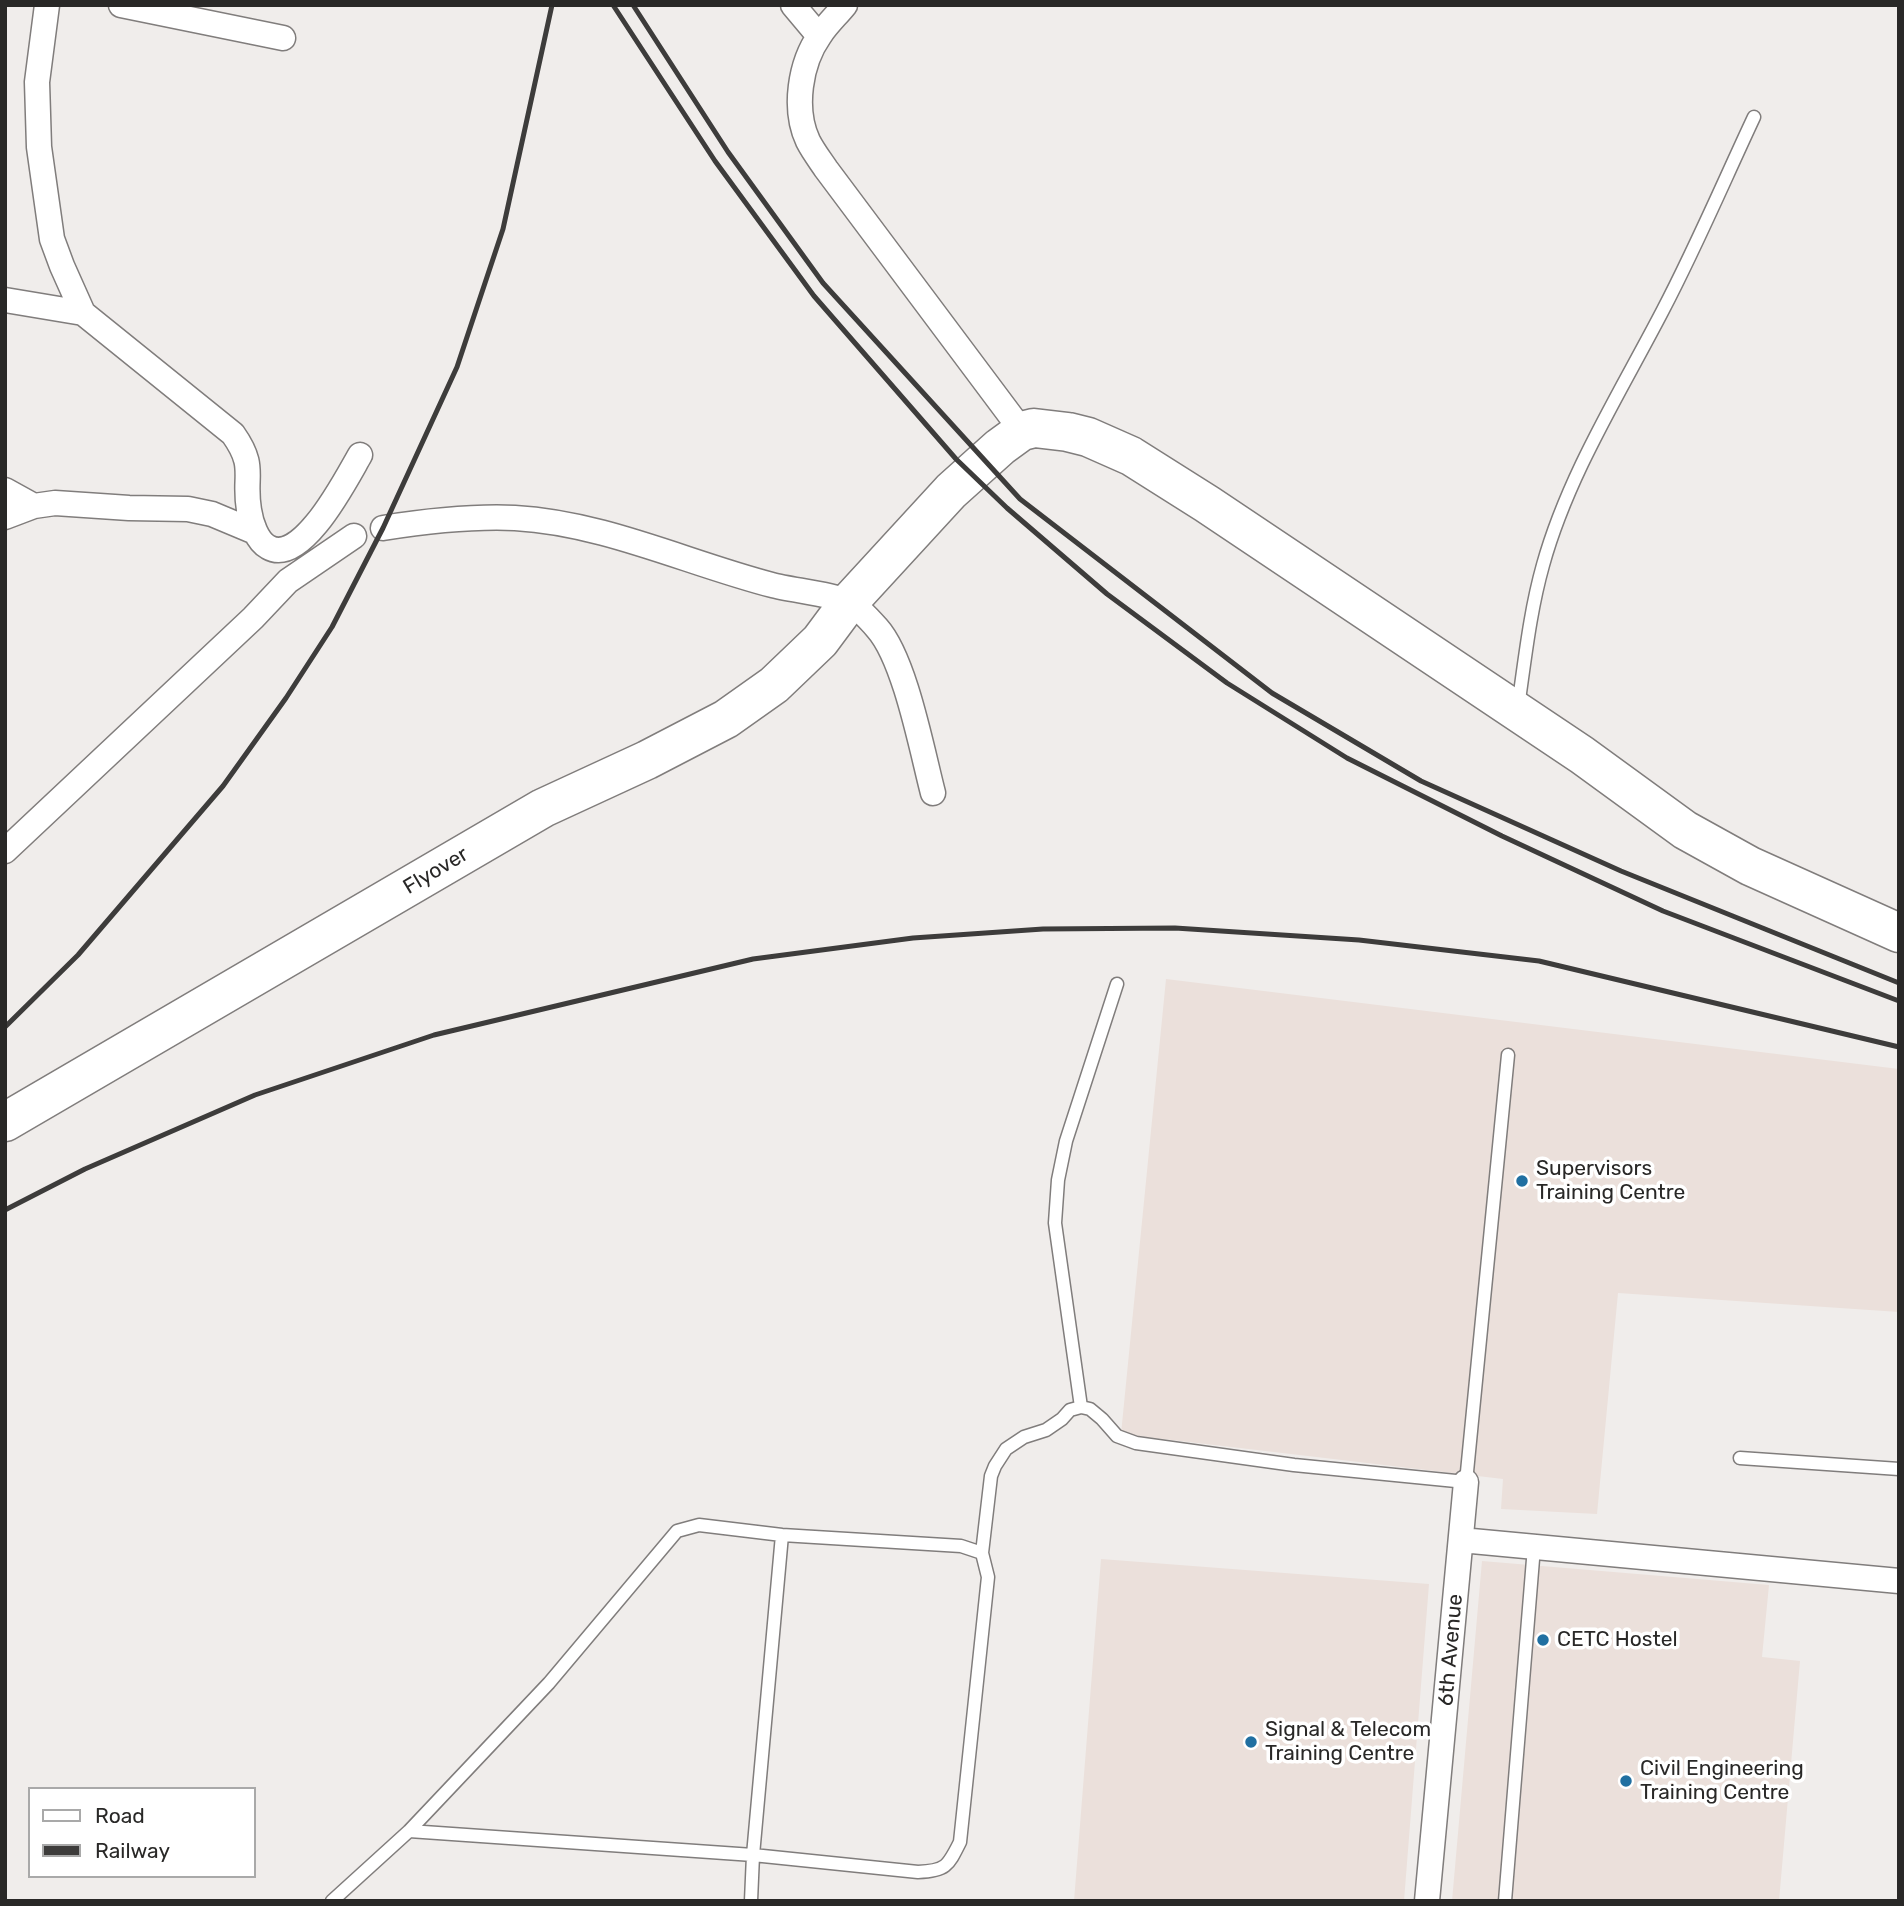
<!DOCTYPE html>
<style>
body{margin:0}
#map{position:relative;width:1904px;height:1906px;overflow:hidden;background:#f0edeb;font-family:Rubik,sans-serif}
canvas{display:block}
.frame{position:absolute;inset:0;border:7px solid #292827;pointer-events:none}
.legend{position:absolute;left:28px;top:1787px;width:228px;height:91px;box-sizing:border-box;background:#fff;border:2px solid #a9a9a9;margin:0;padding:9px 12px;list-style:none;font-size:21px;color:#292827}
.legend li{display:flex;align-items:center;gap:14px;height:35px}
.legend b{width:35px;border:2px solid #a9a9a9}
</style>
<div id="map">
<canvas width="1904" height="1906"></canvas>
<div class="frame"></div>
<ul class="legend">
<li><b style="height:9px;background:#fff"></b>Road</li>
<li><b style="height:9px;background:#3d3c3b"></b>Railway</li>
</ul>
</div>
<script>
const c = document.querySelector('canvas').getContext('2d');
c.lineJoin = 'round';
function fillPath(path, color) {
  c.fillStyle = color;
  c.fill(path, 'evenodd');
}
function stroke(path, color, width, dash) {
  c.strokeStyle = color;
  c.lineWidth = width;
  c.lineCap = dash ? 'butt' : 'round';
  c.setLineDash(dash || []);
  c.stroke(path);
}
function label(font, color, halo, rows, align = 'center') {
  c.font = font + ' Rubik,sans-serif';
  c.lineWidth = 7;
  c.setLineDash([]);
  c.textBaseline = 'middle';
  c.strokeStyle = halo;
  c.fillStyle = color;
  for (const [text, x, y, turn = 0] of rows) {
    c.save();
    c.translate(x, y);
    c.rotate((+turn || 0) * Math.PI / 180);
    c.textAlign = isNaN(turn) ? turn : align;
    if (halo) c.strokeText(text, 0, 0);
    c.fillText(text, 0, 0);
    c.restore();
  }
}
const built = new Path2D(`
 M1166,979L1899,1069V1312L1618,1293L1597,1514L1501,1509L1503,1479L1121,1434Z
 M1101,1559L1429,1584L1404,1901H1074Z
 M1482,1561L1769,1585L1762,1657L1800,1661L1779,1901H1452Z`);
const service = new Path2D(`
 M1518,707C1525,659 1530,611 1543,565C1568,475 1620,393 1663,310C1696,247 1724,181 1754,117
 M1081,1407L1055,1223L1058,1180L1066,1141L1117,984
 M1740,1458L1899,1469
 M982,1553L991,1476L995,1466L1006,1449L1024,1437L1046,1430L1062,1419L1070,1410L1081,1407L1090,1409L1102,1419L1117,1436L1136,1443L1294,1465L1466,1482L1508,1055
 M409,1831L549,1683L677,1531L699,1525L782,1535L961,1546L982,1553L988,1577L960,1842C948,1866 946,1871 918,1872L753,1855L751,1901
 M332,1901L409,1831L753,1855L782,1535
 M1505,1901L1534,1547`);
const minor = new Path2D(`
 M47,5L37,82L39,147L52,239L62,266L83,313L233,434C257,468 243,475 249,510C251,523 257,541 268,547C302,567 347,477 360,455
 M121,5L283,38
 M793,5L819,36
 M845,5C837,15 827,24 820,35C800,63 793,109 808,141C813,151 820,160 826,169L1022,431
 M5,300L83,313
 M5,490L34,506
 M5,517L34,506L55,503L129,508L188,509L212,514L255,532
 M383,528C427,521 471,516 515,518C604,523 687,563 772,585C790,590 838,595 850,603C859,608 870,620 877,628C905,659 922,751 933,793
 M5,851L253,618L288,581L354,536
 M1461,1540L1899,1581
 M1427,1901L1466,1482`);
const primary = new Path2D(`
 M5,1122L543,808L647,760L726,719L774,685L820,641L849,602L951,491L1000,447L1022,431L1034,428L1068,432L1088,437L1131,456L1207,504L1582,755L1685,830L1750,866L1899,933`);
const rail = new Path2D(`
 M613,5L715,161L814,296L956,459L1007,508L1107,594L1227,683L1347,758L1502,836L1663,911L1899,1001
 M633,5L728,152L823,283L1020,499L1272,693L1421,781L1621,871L1899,983
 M5,1027L78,955L223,786L286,698L332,627L383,528L457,367L503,229L552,5
 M5,1210L85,1169L255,1095L434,1035L753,959L913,938L1043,929L1175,928L1359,940L1539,961L1899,1047`);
const markers = [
 [1522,1181,7,"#206fa1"],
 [1543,1640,7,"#206fa1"],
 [1251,1742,7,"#206fa1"],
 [1626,1781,7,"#206fa1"]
];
const streetNames = [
 ["Flyover",436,871,-31],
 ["6th Avenue",1451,1650,-85]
];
const poiNames = [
 ["Supervisors",1536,1169],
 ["Training Centre",1536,1193],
 ["CETC Hostel",1557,1640],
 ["Signal & Telecom",1265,1730],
 ["Training Centre",1265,1754],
 ["Civil Engineering",1640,1769],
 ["Training Centre",1640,1793]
];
fillPath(built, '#ebe0db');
stroke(service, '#807d7c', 15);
stroke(minor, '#807d7c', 27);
stroke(primary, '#807d7c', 41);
stroke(service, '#fff', 12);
stroke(minor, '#fff', 24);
stroke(primary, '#fff', 38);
stroke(rail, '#3d3c3b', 5);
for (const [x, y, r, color] of markers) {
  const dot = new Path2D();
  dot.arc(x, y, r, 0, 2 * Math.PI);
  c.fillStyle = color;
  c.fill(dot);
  stroke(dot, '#fff', 2.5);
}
label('21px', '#292827', '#fff', streetNames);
label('21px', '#292827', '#fff', poiNames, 'left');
</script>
